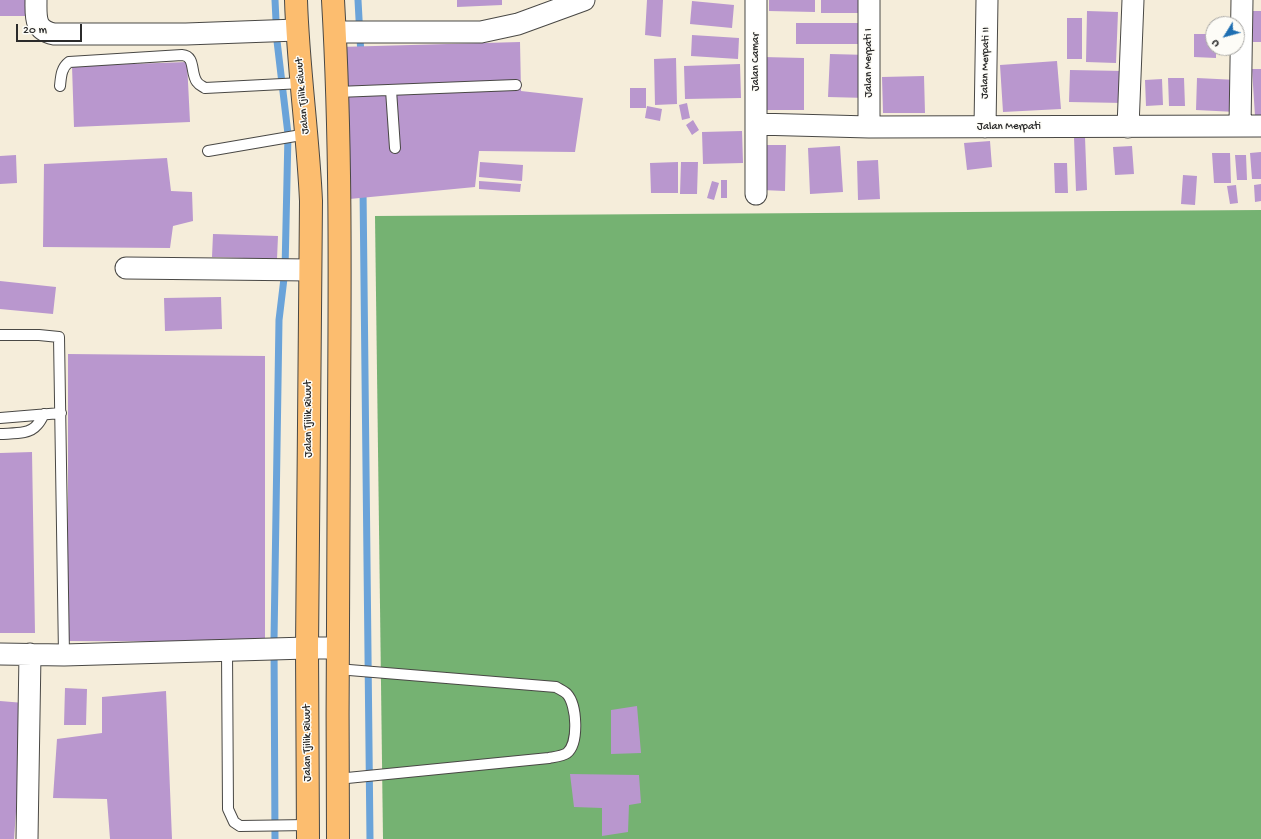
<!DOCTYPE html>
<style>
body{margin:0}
#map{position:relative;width:1261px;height:839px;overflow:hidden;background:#f5edda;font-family:"Gochi Hand",sans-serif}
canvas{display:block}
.north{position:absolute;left:1205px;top:16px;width:40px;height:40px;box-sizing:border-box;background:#fdfcf7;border:1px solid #a9a8a5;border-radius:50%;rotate:233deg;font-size:11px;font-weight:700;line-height:16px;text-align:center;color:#2b2b2b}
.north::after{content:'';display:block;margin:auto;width:14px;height:18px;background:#1f6fb2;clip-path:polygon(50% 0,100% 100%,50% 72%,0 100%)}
.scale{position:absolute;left:16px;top:24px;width:66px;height:18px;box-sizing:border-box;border:2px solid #2b2b2b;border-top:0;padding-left:5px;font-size:12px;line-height:14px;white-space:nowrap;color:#2b2b2b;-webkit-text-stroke:3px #fdfcf7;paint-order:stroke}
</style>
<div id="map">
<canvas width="1261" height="839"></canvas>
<div class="north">U</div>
<div class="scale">20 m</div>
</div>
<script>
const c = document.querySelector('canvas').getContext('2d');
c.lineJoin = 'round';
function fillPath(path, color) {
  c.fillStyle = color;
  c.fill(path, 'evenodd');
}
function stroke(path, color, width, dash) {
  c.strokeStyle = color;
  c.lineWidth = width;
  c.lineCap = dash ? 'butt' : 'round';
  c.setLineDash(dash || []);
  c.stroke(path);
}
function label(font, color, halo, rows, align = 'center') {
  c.font = font + ' "Gochi Hand",sans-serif';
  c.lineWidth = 3;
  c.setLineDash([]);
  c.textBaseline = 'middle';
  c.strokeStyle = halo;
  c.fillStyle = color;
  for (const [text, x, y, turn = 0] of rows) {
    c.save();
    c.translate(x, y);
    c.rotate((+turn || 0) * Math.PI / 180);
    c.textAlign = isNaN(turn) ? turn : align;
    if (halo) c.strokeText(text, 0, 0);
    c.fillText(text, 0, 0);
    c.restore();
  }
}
const forest = new Path2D(`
 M1261,210V839H383L375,216Z`);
const stream = new Path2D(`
 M275,0L277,41L288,134L285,270L279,320L274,640L275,839
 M358,0L361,56
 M363,188L370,839`);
const building = new Path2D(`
 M0,0H35L34,16H0Z
 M457,0H502V5L457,7Z
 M647,0H663L661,37L645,35Z
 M769,0H815V12L769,11Z
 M821,0H865V13H821Z
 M692,1L734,5L732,28L690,24Z
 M1087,11L1118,12L1116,63L1086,62Z
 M1252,11H1261V42H1253Z
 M1067,18H1082V59H1067Z
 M796,23H861V44H796Z
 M1194,34H1213V48H1216V58L1194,57Z
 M692,35L739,38L738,59L691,56Z
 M520,42L521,91L583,98L575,152L479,151L475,187L339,200V47Z
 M830,54L869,55L867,98L828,97Z
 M763,57L804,58V110H763Z
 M676,58L677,104L655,105L654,59Z
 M1057,61L1061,109L1003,112L1000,65Z
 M187,62L190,122L74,127L72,66Z
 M740,64L741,98L685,99L684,66Z
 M1252,69H1261V115L1255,116Z
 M1070,70L1124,71V103L1069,102Z
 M924,76L925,113H883L882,77Z
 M1168,78H1184L1185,106H1169Z
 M1197,78L1237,80L1236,112L1196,110Z
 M1162,79L1163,105L1146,106L1145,80Z
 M630,88H646V108H630Z
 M687,103L690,118L682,120L679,105Z
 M647,106L662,109L660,121L645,118Z
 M693,120L699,130L692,135L686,125Z
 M742,131L743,163L703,164L702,132Z
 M1074,137H1085L1087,190L1076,191Z
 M990,141L992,167L967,170L964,143Z
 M764,145H786L785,191L762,190Z
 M840,146L843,192L810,194L808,148Z
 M1132,146L1134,174L1115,175L1113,147Z
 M1261,152V179H1252L1250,153Z
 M1212,153H1230L1231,183H1214Z
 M16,155L17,183L0,184V156Z
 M1235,155H1246L1247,180H1237Z
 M167,158L171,191L192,192L193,221L173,226L170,248L43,247L44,164Z
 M878,160L880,199L858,200L857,161Z
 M480,162L523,165L522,181L479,177Z
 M678,162V193H651L650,163Z
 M681,162H698L697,194H680Z
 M1054,163H1067L1068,193H1055Z
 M1183,175L1197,176L1195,205L1181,204Z
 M721,180H727V198H721Z
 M479,181L521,184L520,192L479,189Z
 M712,181L719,183L714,200L707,198Z
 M1261,184V201L1255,202L1254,185Z
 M1236,185L1238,203L1230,204L1227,186Z
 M213,234L278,236L277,259L212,257Z
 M0,281L56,287L53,314L0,309Z
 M221,297L222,329L165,331L164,298Z
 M68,354L265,356V642L68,641Z
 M32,452L35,633H0V453Z
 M65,688L87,689L86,725H64Z
 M166,691L172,839H110L107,799L53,798L57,739L102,733V697Z
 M0,701L24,703L14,839H0Z
 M637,706L641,753L611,754V710Z
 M570,774L639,775L641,803L629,805L628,832L602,836V808L574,807Z`);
const service = new Path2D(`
 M60,86C61,77 61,68 69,62L182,55C196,56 190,73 197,82C199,85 202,86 205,88L302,83
 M391,90L395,148
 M337,92L516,85
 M208,151L307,134
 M0,335H39L59,337L64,655
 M0,418L61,413
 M0,434C12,433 29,435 37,425C40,422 42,418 44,414
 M227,651L228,809L234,822L240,826L308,825
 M337,669L556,687C559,689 564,691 567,694C577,705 579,743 567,753C563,756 554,757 549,758L337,779`);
const minor = new Path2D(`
 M36,0C36,17 34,30 54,34H186L297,30
 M869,0V127
 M335,32H481L518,24L584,0
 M756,124L869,127L1261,126
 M1240,126L1242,0
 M985,127L987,0
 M1128,127L1133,0
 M756,194V0
 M126,268L310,270
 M0,654L64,655L307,648H337
 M27,839L30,654`);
const trunk = new Path2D(`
 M296,0C298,67 308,134 311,201L307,648L308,839
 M333,0C341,137 340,276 339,413C338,555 337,697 338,839`);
const streetNames = [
 ["Jalan Camar",756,62,-90],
 ["Jalan Merpati I",869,63,-90],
 ["Jalan Merpati II",986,63,-89],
 ["Jalan Tjilik Riwut",303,96,-95],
 ["Jalan Merpati",1009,127],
 ["Jalan Tjilik Riwut",309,419,-90],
 ["Jalan Tjilik Riwut",308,743,-90]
];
fillPath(forest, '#75b272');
stroke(stream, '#6aa3d9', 7);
fillPath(building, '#b997ce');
stroke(service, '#494845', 12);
stroke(minor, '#494845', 23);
stroke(trunk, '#494845', 24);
stroke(service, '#fff', 10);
stroke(minor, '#fff', 21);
stroke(trunk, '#fcbd6f', 22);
label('11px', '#2b2b2b', '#fdfcf7', streetNames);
</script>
